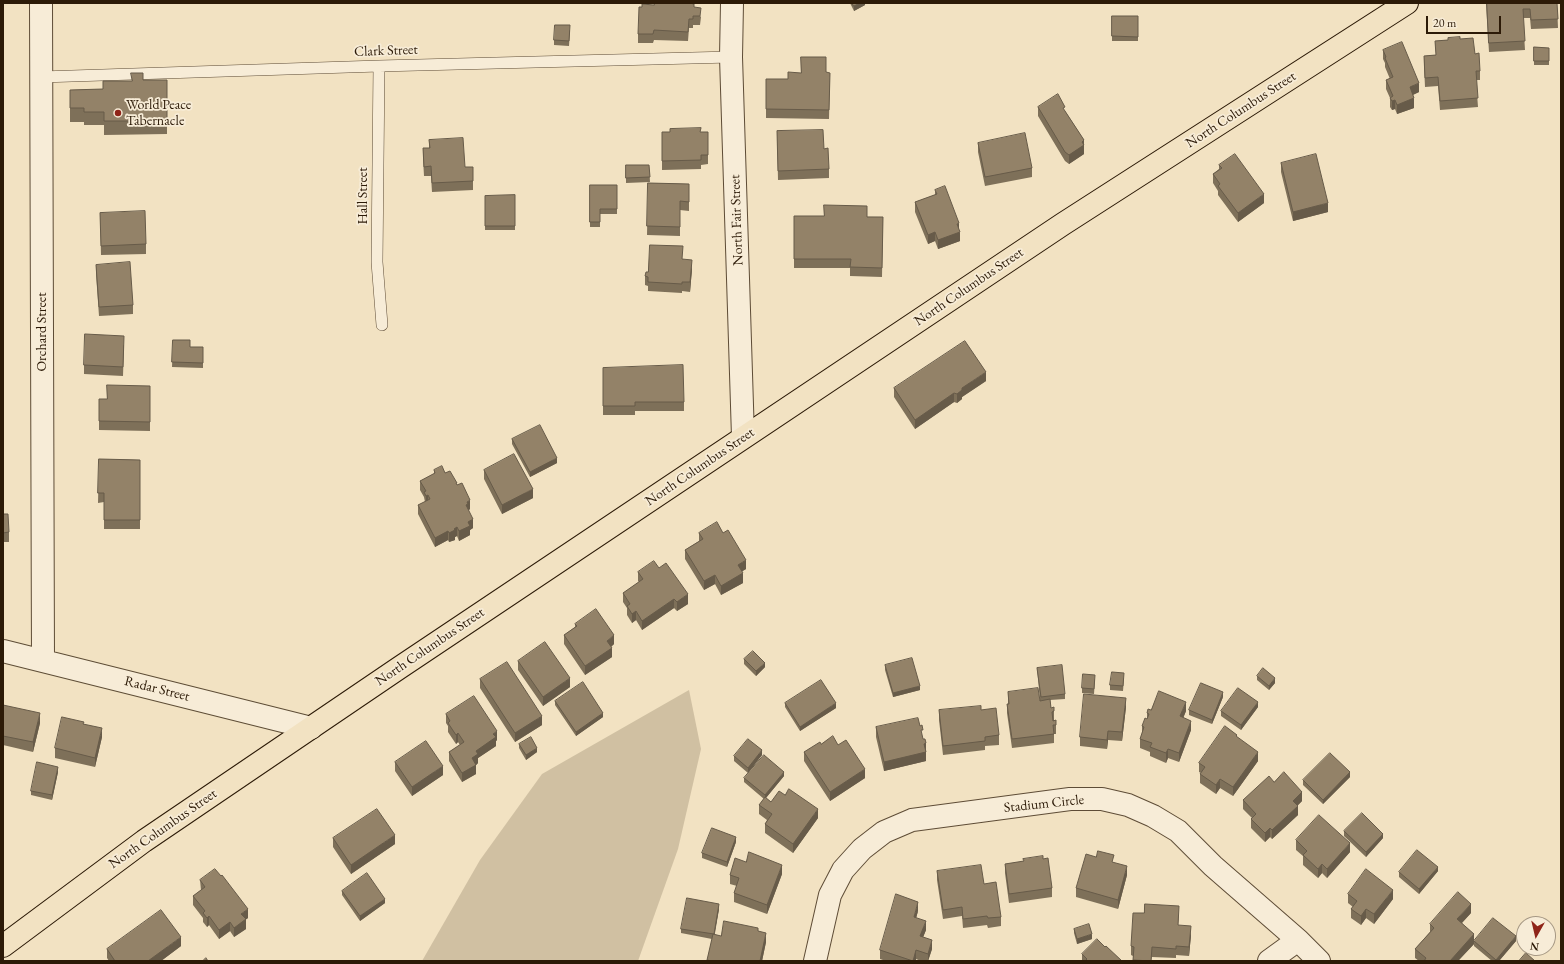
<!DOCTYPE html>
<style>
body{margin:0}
#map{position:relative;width:1564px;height:964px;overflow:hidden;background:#f2e2c2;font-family:"EB Garamond",serif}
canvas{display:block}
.frame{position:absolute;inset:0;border:4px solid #2c1a07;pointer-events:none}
.north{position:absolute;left:1516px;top:916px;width:40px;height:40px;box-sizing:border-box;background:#f7ecd7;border:1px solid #a69884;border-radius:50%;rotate:188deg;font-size:11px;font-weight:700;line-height:16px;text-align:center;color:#2c1a07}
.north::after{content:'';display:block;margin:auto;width:14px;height:18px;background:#8f2418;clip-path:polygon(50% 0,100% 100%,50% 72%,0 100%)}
.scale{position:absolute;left:1426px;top:16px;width:75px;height:18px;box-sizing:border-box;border:2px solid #2c1a07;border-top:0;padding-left:5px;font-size:12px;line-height:14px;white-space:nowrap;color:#2c1a07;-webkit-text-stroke:3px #f7ecd7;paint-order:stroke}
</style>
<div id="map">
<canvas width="1564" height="964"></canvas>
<div class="frame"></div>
<div class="north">N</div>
<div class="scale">20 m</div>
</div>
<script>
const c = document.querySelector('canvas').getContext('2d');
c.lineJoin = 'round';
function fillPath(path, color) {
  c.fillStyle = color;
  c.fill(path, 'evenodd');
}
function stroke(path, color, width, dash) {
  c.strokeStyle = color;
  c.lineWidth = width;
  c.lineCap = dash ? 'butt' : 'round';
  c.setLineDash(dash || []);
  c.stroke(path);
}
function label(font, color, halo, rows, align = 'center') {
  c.font = font + ' "EB Garamond",serif';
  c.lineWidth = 3.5;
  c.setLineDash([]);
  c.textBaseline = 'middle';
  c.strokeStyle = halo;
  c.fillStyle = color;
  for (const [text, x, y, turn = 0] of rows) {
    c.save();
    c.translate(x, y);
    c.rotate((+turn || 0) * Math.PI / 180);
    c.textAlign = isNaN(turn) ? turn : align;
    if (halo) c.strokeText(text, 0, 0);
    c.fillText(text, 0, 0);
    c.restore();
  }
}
const green = new Path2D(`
 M689,690L701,749L678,849L638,961H422L480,860L542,774Z`);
const service = new Path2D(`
 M379,66L377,262L382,325
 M41,77L379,66L731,57`);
const minor = new Path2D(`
 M41,3L43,661
 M732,3L731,57L743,437
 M3,651L311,728
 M1298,940L1319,961
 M815,961L830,895L843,870L862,849L884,832L912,820L1070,799H1102L1128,805L1153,816L1178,831L1213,866L1298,940L1269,961`);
const primary = new Path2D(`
 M3,946L144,841L399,668L1063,224L1407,3`);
const wall = new Path2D(`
 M850,3H865V5L854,11Z
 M1486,3H1557L1558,28L1531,29L1530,18H1523L1525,50L1489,52Z
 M654,5L694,7L701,17L700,25H693V28H689L688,41L654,40L653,43H638V34L642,7Z
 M1112,16H1138V41H1112Z
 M570,30L569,46L554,45V40Z
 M1460,39L1475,54L1480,71V80H1476L1478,107L1440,110L1438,86L1425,87L1424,65V56L1436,55L1435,41Z
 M1534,47L1549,48V65H1534Z
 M1383,50L1419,92L1413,95L1414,108L1397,114L1395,109L1392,110L1390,107V98L1386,89V80L1390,79L1385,67V63L1383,59Z
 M801,73H830L829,119L766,118V79H788Z
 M143,80H167V134L104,135V125H84V122H70V90L103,89Z
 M1038,107L1065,111L1084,140V154L1069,164L1065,161L1038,116Z
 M777,131L824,149L829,169V178L778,180Z
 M662,132H708V164L701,165V169L662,170Z
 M429,140L465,167L473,181V190L432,192L431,176H424L423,158V148H429Z
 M978,143L1032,168V177L985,186L978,152Z
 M1281,163L1328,212L1293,221L1281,172Z
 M626,165H649L650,182L626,183Z
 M1219,165L1264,203L1238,222L1218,195V191L1213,183V174L1219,169Z
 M648,183L689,184V211L680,210V236L647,235Z
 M590,185H617V214H600V227H590Z
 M935,190L959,230L960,241L938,249L935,241L928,244L915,212V202L935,195Z
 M515,195V230H485V196Z
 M100,213L146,244V254L101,255Z
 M794,216L883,217L882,277L850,276V268H794Z
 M683,259L692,269L690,292L682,291V293L648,291V286L645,285V276L648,272Z
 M96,265L133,305V314L99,316L96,274Z
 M173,340L190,347H203V368L172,367Z
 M124,345L123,376L84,374V365Z
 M603,368L684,402V411H635V415H603Z
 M986,381L962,397V399L957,403L954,402L915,429L894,397V388Z
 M150,386V431L99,430V421L107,399Z
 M512,439L557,463L530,477L512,444Z
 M99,459L140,460V529H104V502L98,503Z
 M434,470L445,473L457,485L470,509L468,510L473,528L470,530V535L459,541L457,536L455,537V540L449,542L448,540L435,547L418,514V505L425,502L424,497L420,490V481L434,474Z
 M484,470L533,498L502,514L484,479Z
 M3,514L9,532V542H3Z
 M699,533H723L746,569L742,571L743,583L721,595L715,584L704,590L685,559V550L699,541Z
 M659,568L688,604L677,611L674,608L642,630L636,620L632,623L627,615V608L623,602V593L639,582L638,581V572Z
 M575,624L614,644L611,647L612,657L585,675L564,644V635L575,627Z
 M744,659L765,667L756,676L744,664Z
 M518,661L570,687L543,706L518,670Z
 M885,665L920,690L893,697L885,670Z
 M1037,668L1065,694V699L1050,700L1051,708L1054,711V721L1056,725V734H1054V743L1012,748L1007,713V704H1008V692L1040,700Z
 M1257,676L1275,683L1269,690L1257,680Z
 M1124,678L1123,691L1110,690V685Z
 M480,679L542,725L515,742L480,688Z
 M1095,679L1094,694L1082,693V688Z
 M1223,697L1212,724L1189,715V710Z
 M555,701L603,717L576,736L555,705Z
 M785,703L836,708L800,731L785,707Z
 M3,705L40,723L33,752L3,745Z
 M1126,707L1122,741L1108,740L1107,749L1080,746V737Z
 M1258,707L1241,730L1221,716V711Z
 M939,710H981L999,735V745L985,746V750L943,755L939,720Z
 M1151,710L1186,711L1183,718L1191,730L1179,762L1168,758L1166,763L1150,756V752L1140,748V739L1142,734V726L1147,719V713Z
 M446,714L497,740L496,741V746L478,758V763L476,765V774L462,782L449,761V752L460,745L458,742L456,744L448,732V726L446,723Z
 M84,724L102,737L95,767L55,758V748Z
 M876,727L926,743V761L884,771L876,737Z
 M1237,737L1258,761L1233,796L1220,788L1216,794L1200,783V774L1201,773L1199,772V763Z
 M519,744L537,752L526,760L519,748Z
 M821,744L838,745L865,778L830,801L804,761V752Z
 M762,755L748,773L734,761V756Z
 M395,762L443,775L412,796L395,771Z
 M58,772L52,800L31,795V791Z
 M784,776L766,798L771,802L818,818L793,853L765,833V824L767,820L759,814V805L764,799L744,782V778Z
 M1350,777L1323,804L1303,785V780Z
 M1274,782L1302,801L1297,806L1298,815L1272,839L1270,837L1265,842L1251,828V819L1252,818L1243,809V800Z
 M1344,831L1383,838L1366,857L1344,836Z
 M333,838L395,844L351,874L333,847Z
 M1296,840L1350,852L1327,878L1322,873L1318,878L1303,865V856L1296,850Z
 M736,842L727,867L702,858V853Z
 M1043,859L1052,888V897L1009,903L1005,873V864Z
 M1114,863L1127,875L1118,909L1076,897V888Z
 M937,871L984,884L1001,917V926L988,928L987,925L963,928L962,916L943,919L937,880Z
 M1438,871L1419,894L1399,877V872Z
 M782,874L767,914L734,902V893L737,886L730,884V875Z
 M200,880L248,918L246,919V929L234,937L230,931L219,939L209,925L207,927L203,922V918L193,905V896L201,890Z
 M342,891L385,903L360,921L342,895Z
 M1348,894L1393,899L1374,924L1366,918L1361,925L1351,918V909L1353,907L1348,903Z
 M719,909L714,935L721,936L758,931L766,942L762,961H707L712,939L681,933V929Z
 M918,911L916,918L926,930L923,937L932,949L928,961H921L916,959V961H886L880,959V950Z
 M1471,913L1462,923L1474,941H1516L1499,961H1492L1474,946V944L1458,961H1419L1415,958V949L1430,932V924Z
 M1179,915L1178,925L1191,935L1189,956L1176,955V958L1152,957L1151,961H1133V956L1131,955V946Z
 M1074,929L1092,939L1077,944L1074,933Z
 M181,946L161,961H109L107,958V949Z
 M1105,947L1122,961H1082V954Z`);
const shadedWall = new Path2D(`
 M860,3H865V5L854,11V6Z
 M1419,83V92L1410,96V87Z
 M1414,98V108L1397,114V105Z
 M1395,100V109L1392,110V101Z
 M1084,140V154L1069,164V155Z
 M1264,194V203L1238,222V213Z
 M1328,203V212L1293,221V212Z
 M959,223V232L957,224Z
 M935,232V241L928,244V235Z
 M960,232V241L938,249V240Z
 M692,260V269L690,292V282Z
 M986,372V381L962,397V399L957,403V394L962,388Z
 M954,393V402L915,429V420Z
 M557,458V463L530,477V472Z
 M533,489V498L502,514V505Z
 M428,495V504L426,505V496Z
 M470,500V509L468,511L466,505L467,502Z
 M473,519V528L470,530V535L459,541V531L468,522Z
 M457,527V536L455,537V540L449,542V533L454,529Z
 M448,531V540L435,547V538Z
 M746,560V569L738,574V565Z
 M743,573V583L721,595V586Z
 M715,575V584L704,590V581Z
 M688,594V604L677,611V602Z
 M674,599V608L642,630V621Z
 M636,611V620L632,623V614Z
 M614,635V644L607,650V641Z
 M612,648V657L585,675V666Z
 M765,663V667L756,676V671Z
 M570,678V687L543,706V697Z
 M1275,678V683L1269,690V686Z
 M920,686V690L893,697V693Z
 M1223,692V697L1212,724V720Z
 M1126,698V707L1122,741V732Z
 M1186,702V711L1180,726V716Z
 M1258,702V707L1241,730V725Z
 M836,703V708L800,731V727Z
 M40,713V723L33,752V742Z
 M603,713V717L576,736V732Z
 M542,716V725L515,742V733Z
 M1191,721V730L1179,762V753Z
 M102,728V737L95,767V758Z
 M497,731V740L496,741V746L478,758V763L476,765V774L462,782V773L472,758L476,751L493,734Z
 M1108,731V740L1107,749V740Z
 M458,733V742L456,744V735Z
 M926,743V761L884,771V762Z
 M537,748V752L526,760V755Z
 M1168,749V758L1166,763V753Z
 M762,750V755L748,773V768Z
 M1258,752V761L1233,796V787Z
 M443,766V775L412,796V787Z
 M58,767V772L52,800V795Z
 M865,769V778L830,801V792Z
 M784,772V776L765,799V795Z
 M1350,772V777L1323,804V800Z
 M1220,779V788L1216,794V785Z
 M1302,792V801L1293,810V801Z
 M1298,806V815L1272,839V830Z
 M818,809V818L793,853V844Z
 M1270,828V837L1265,842V833Z
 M1383,834V838L1366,857V852Z
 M395,835V844L351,874V865Z
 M736,837V842L727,867V862Z
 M1350,843V852L1327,878V869Z
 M1322,864V873L1318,878V869Z
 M782,865V874L767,914V905Z
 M1127,866V875L1118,909V900Z
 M1438,867V871L1419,894V889Z
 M1393,890V899L1374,924V914Z
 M385,899V903L360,921V916Z
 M918,902V911L914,926V917Z
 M719,904V909L714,939V934Z
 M1471,904V913L1457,928V919Z
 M248,909V918L241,923V914Z
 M1366,909V918L1361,925V916Z
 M209,916V925L207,927V918Z
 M246,919V929L234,937V928Z
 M926,921V930L920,945V936Z
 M230,922V931L219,939V930Z
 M1191,926V935L1189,956V947Z
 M766,933V942L762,961H760Z
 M1092,934V939L1077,944V939Z
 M1474,934V944L1458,961H1450Z
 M1516,936V941L1499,961H1496V960Z
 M181,937V946L161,961H148Z
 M932,940V949L928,961V954Z
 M916,950V961H913Z`);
const building = new Path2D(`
 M654,3H689L694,4V7L701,8L700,16H693V19H689L688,32L654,30L653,34H638L639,7H642V4L654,5Z
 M852,3H860L854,6Z
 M1487,3H1557L1558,19L1531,20L1530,9H1523L1525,41L1489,43Z
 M1112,16H1138V37L1112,36Z
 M555,25H570L569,41L554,40Z
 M1460,37V39L1473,38L1475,54L1479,53L1480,71H1476L1478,98L1440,101L1438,77L1425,78L1424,56L1436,55L1435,41L1448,40V38Z
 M1402,42L1419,83L1410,87L1414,98L1397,105L1395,100L1392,101L1390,98L1393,96L1386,80L1393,77L1385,58L1386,57L1383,50Z
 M1534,47L1549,48V61H1534Z
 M801,57H826V72L830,73L829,110L766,109V79H788V72L801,73Z
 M131,73H143V80H167V121H104V112H84V108H70V90L103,89V81H132Z
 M1058,94L1065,107L1063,108L1084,140L1082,142L1084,145L1069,155L1065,152L1038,107Z
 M701,128L700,132H708V155H701V160L662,161V132H670V129Z
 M823,130L824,149L828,148L829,169L778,171L777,131Z
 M1025,133L1032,168L985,177L978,143Z
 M463,138L465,167H473V181L432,183L431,166L424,167L423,148H430L429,140Z
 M1235,154L1264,194L1238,213L1218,186L1220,184L1213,174L1222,168L1219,165Z
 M1316,154L1328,203L1293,212L1281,163Z
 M626,165H649L650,177L626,178Z
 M648,183L689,184V202L680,201V227L647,226Z
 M590,185H617V209H600V222H590Z
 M945,186L959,223L957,224L960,232L938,240L935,232L928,235L915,202L937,194L935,190Z
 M515,195V226H485V196Z
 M824,205L867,206V217H883L882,268L850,267L851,259H794V216H824Z
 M145,211L146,244L101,246L100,213Z
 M650,245L683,246L682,259L692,260L690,282H682V284L648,282V277L645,276L646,272H648Z
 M130,262L133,305L99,307L96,265Z
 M85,334L124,336L123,367L84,365Z
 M173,340H190V347H203V363L172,362Z
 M965,341L986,372L962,388V390L957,394L954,393L915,420L894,388Z
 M683,365L684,402H635V406H603V368Z
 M107,385L150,386V422L99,421V399H107Z
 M540,425L557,458L530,472L512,439Z
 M514,454L533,489L502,505L484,470Z
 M99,459L140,460V520H104V493H98Z
 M442,466L445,473L450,471L457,483H456L457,485L462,483L470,500L467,502L468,504L466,505L473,519L468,522L470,526L459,531L457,527L454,529L455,530L449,533L448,531L435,538L418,505L430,499L428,495L426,496L424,492L426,491L420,481L435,473L434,470Z
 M3,514H8L9,532L3,533Z
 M717,522L723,533L728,530L746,560L738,565L743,573L721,586L715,575L704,581L685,550L703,539L699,533Z
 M654,561L659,568L666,563L688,594L677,602L674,599L642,621L636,611L632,614L627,606L630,604L623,593L643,579L638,572Z
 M596,609L614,635L607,641L612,648L585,666L564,635L577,626L575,624Z
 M545,642L570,678L543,697L518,661Z
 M753,651L765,663L756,671L744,659Z
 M912,658L920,686L893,693L885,665Z
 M507,662L542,716L515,733L480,679Z
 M1062,665L1065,694L1041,697L1037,668Z
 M1263,668L1275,678L1269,686L1257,676Z
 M1112,672L1124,673L1123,686L1110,685Z
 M1083,674L1095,675L1094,689L1082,688Z
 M821,680L836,703L800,727L785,703Z
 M583,682L603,713L576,732L555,701Z
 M1201,683L1223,692L1212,720L1189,710Z
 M1038,688L1040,701L1050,699L1051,708L1054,707V711L1052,712L1053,721L1056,720V725H1053L1054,734L1012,739L1007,704H1009L1008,692Z
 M1238,688L1258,702L1241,725L1221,711Z
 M1159,691L1186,702L1180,716L1191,721L1179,753L1168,749L1166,753L1150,747L1152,743L1140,739L1144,727L1142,726L1145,718L1147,719L1149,714L1147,713L1148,709L1151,710Z
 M1084,694L1126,698L1122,732L1108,731L1107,740L1080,737Z
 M474,696L497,731L493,734L496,737L476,751L478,754L472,758L476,765L462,773L449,752L464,742L458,733L456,735L448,723L450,721L446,714Z
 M3,705L40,713L33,742L3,736Z
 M981,706V710L996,708L999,735L985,737V741L943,746L939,710Z
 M62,717L84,722L83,724L102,728L95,758L55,748Z
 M918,718L920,726L922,725L923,730H921L923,739H925L926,743L924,744L926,752L884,762L876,727Z
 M1225,726L1237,735L1236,736L1258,752L1233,787L1220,779L1216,785L1200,774L1205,767L1199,763Z
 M833,736L838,745L846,740L865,769L830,792L804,752L820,742L821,744Z
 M531,737L537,748L526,755L519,744Z
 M748,739L762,750L748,768L734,756Z
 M426,741L443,766L412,787L395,762Z
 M1330,753L1350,772L1323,800L1303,780Z
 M764,755L784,772L765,795L744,778Z
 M37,762L58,767L52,795L31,791Z
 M1284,772L1302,792L1293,801L1298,806L1272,830L1270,828L1265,833L1251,819L1256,814L1243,800L1269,776L1274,782Z
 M789,789L818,809L793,844L765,824L772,814L759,805L765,797L771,802L779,791L785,795Z
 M377,809L395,835L351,865L333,838Z
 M1362,813L1383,834L1366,852L1344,831Z
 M1319,815L1350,843L1327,869L1322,864L1318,869L1303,855L1307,851L1296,840Z
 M712,828L736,837L727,862L702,853Z
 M1417,850L1438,867L1419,889L1399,872Z
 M1098,851L1114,855L1112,862L1127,866L1118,900L1076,888L1086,854L1096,857Z
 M749,852L782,865L767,905L734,893L739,878L730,875L735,858L746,862Z
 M1043,856V859L1048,858L1052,888L1009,894L1005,864L1024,861L1023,859Z
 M981,865L984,884L996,882L1001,917L988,918L987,916L963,919L962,907L943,910L937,871Z
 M215,869L221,876L222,875L248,909L241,914L246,919L234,928L230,922L219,930L209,916L207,918L203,913L205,911L193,896L205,887L200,880Z
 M1366,869L1393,890L1374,914L1366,909L1361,916L1351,909L1357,901L1348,894Z
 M367,873L385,899L360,916L342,891Z
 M1458,892L1471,904L1457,919L1474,934L1450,961H1424L1426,958L1415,949L1434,928L1430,924Z
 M896,894L918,902L914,917L926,921L920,936L932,940L928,954L916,950L913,961L880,950Z
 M687,898L719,904L714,934L681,929Z
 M1145,904L1179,906L1178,925L1191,926L1189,947L1176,946V949L1152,947L1151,961L1133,960L1134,947L1131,946L1133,913H1144Z
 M161,910L181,937L148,961H115L107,949Z
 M1493,918L1516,936L1496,960L1474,941Z
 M724,921L758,928V931L766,933L760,961H712L707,960L713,934L721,936Z
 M1089,924L1092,934L1077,939L1074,929Z
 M1097,939L1105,947L1106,946L1122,961H1085L1087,959L1082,954Z
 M1526,953L1535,961H1519Z
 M206,958L208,961H203Z`);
const markers = [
 [118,113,4,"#8f2418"]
];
const streetNames = [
 ["Clark Street",386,51,-2],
 ["North Columbus Street",1241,110,-33],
 ["Hall Street",363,196,-90],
 ["North Fair Street",737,220,-92],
 ["North Columbus Street",969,287,-34],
 ["Orchard Street",42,332,-90],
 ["North Columbus Street",700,467,-34],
 ["North Columbus Street",430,647,-34],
 ["Radar Street",157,689,14],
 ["Stadium Circle",1044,804,-6],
 ["North Columbus Street",163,829,-35]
];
const poiNames = [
 ["World Peace",126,105],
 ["Tabernacle",126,121]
];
fillPath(green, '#d0c0a2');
stroke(service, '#5e4c36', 12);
stroke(minor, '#5e4c36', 24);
stroke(primary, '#2c1a07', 24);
stroke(service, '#f7ecd7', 11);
stroke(minor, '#f7ecd7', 22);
stroke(primary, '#f2e2c2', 22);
fillPath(wall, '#7e7059');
fillPath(shadedWall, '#675b49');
fillPath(building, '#938268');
stroke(building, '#675b49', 1);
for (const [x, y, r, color] of markers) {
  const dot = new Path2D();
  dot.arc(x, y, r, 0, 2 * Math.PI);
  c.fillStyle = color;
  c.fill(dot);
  stroke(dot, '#f7ecd7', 1.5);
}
label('14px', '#2c1a07', '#f7ecd7', streetNames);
label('14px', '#2c1a07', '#f7ecd7', poiNames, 'left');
</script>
